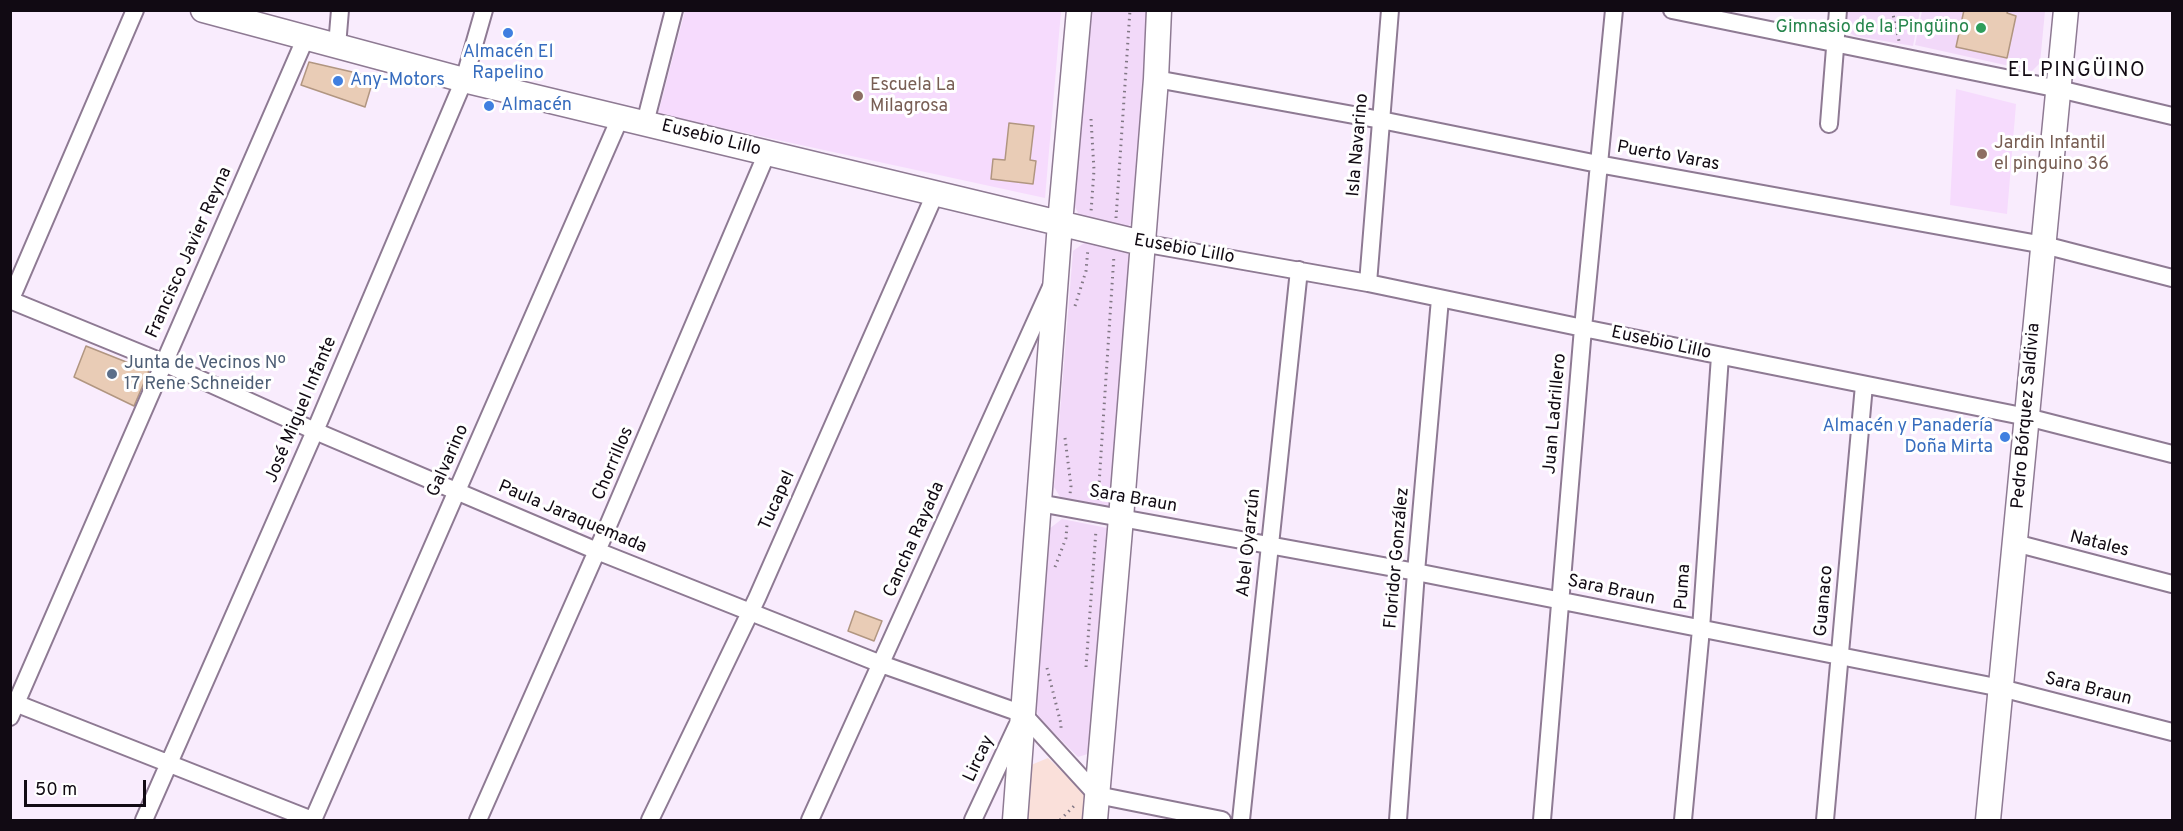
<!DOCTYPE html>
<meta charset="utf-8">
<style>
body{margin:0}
#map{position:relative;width:2183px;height:831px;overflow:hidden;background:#f9ecfd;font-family:Overpass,sans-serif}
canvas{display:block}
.frame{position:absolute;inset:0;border:12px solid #110a13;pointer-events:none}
.scale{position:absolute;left:24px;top:780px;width:122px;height:27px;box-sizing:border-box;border:3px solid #110a13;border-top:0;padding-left:8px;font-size:18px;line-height:21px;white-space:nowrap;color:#110a13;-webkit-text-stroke:4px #fff;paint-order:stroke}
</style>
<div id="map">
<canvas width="2183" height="831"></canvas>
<div class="frame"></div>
<div class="scale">50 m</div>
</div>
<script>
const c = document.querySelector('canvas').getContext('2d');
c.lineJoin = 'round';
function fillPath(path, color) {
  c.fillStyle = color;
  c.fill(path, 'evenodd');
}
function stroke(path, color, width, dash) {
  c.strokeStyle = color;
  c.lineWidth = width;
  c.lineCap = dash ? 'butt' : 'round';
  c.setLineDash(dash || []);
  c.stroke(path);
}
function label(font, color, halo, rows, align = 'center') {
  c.font = font + ' Overpass,sans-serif';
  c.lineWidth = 6;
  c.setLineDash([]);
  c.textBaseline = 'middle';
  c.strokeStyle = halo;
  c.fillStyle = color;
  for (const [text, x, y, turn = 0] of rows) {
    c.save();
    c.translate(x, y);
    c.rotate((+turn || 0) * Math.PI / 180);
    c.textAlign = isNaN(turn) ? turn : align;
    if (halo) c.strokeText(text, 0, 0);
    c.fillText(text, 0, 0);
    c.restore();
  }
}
const commercial = new Path2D(`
 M1048,758L1086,795L1091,820H1026L1031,765Z`);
const built = new Path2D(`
 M685,11H1061L1045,198L658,114Z
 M1956,89L2016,104L2007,214L1950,205Z`);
const green = new Path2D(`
 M1089,11H1148L1138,218L1126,228L1082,221L1075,207Z
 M1846,11H1920L1913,46L1855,36L1845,30Z
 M1922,11H2045L2040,63L2032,71L1915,45Z
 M1084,243L1127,251L1132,267L1115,503L1103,508L1062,500L1054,487L1073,251Z
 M1062,519L1107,528L1114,540L1094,752L1078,757L1039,718L1034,703L1049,529Z`);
const building = new Path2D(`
 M1964,10H2008L2007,13L2016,16L2007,58L1956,47Z
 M309,62L374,77L365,107L301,85Z
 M1009,123L1034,126L1030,160L1036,161L1033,184L991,179L993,159L1005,160Z
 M86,346L149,371L134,406L74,377Z
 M855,611L882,621L874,641L848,631Z`);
const path = new Path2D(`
 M1872,10H1874
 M1892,10L1899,41
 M1091,119L1094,170L1091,212
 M1116,218L1130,10
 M1075,306L1086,271L1088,248
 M1065,438L1071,486L1070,494
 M1098,500L1114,255
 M1055,567L1066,538L1067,524
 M1086,667L1096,530
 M1047,668L1061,724V732
 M1060,820L1075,805`);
const street = new Path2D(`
 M1672,10L2059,89L2172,116
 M337,46L340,10
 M1156,79L1381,120L1598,164L2044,245L2172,278
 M645,123L674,10
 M1829,124L1838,10
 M1142,243L1368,283L1583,328L2027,417L2172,454
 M1368,283L1390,10
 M10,300L164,363L315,431L597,551L881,664L1023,714L1097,795L1222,820
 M10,301L135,10
 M1039,503L1416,572L2001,688L2172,732
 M2015,543L2172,584
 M10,701L312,820
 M10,717L306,37
 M144,820L315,431L464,80L484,10
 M313,820L620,118
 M478,820L604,535L767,153
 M650,820L757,598L935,194
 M810,820L1051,287
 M973,820L1017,726
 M1241,820L1299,270
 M1398,820L1416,572L1440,299
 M1542,820L1583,328L1614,10
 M1683,820L1701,629L1720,356
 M1825,820L1864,385`);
const secondary = new Path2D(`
 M203,10L464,80L1142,243
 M1015,820L1060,223L1079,10
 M1095,820L1121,518L1156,79L1159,10
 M1988,820L2066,10`);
const markers = [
 [1981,28,6,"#2e9e5b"],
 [508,33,6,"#3f7fe0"],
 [338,81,6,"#3f7fe0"],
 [858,96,6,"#8d6e63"],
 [489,106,6,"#3f7fe0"],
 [1982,154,6,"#8d6e63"],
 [112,374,6,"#5c6f8a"],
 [2005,437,6,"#3f7fe0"]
];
const leisureNames = [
 ["Gimnasio de la Pingüino",1969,28]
];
const shopNames = [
 ["Almacén El",508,53,"center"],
 ["Rapelino",508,74,"center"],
 ["Any-Motors",350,81],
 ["Almacén",501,106],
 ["Almacén y Panadería",1993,427,"right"],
 ["Doña Mirta",1993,448,"right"]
];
const educationNames = [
 ["Escuela La",870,86],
 ["Milagrosa",870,107],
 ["Jardin Infantil",1994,144],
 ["el pinguino 36",1994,165]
];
const streetNames = [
 ["Eusebio Lillo",711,139,14],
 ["Isla Navarino",1359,145,-85],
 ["Puerto Varas",1668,157,10],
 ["Eusebio Lillo",1184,250,10],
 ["Francisco Javier Reyna",190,253,-66],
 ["Eusebio Lillo",1661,344,12],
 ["José Miguel Infante",302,410,-67],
 ["Juan Ladrillero",1556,414,-85],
 ["Pedro Bórquez Saldivia",2027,416,-85],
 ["Galvarino",449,461,-66],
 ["Chorrillos",614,464,-67],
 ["Sara Braun",1133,500,10],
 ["Tucapel",778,501,-66],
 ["Paula Jaraquemada",572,518,23],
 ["Cancha Rayada",915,540,-66],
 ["Abel Oyarzún",1250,543,-84],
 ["Natales",2099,545,14],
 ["Floridor González",1398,558,-85],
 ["Puma",1684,587,-86],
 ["Sara Braun",1611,591,12],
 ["Guanaco",1825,601,-85],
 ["Sara Braun",2088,690,14],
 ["Lircay",980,759,-65]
];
const serviceNames = [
 ["Junta de Vecinos Nº",124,364],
 ["17 Rene Schneider",124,385]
];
const neighbourhoodNames = [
 ["EL PINGÜINO",2077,72]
];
fillPath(commercial, '#fae0da');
fillPath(built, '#f6dbfd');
fillPath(green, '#f2d9f9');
fillPath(building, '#e9ccb6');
stroke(building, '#b19681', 1.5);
stroke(street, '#8e7a93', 20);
stroke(secondary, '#8e7a93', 27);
stroke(path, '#817784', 3, [1.5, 4.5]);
stroke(street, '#fff', 16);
stroke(secondary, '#fff', 24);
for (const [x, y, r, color] of markers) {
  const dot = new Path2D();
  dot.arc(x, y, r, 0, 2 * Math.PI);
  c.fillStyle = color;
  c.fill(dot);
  stroke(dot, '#fff', 2);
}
label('18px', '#27864d', '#fff', leisureNames, 'right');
label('18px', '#366cbe', '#fff', shopNames, 'left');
label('18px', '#785e54', '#fff', educationNames, 'left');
label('18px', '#110a13', '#fff', streetNames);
label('18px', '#4e5e75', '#fff', serviceNames, 'left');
c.letterSpacing = '1.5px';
label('20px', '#110a13', '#fff', neighbourhoodNames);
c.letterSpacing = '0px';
</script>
